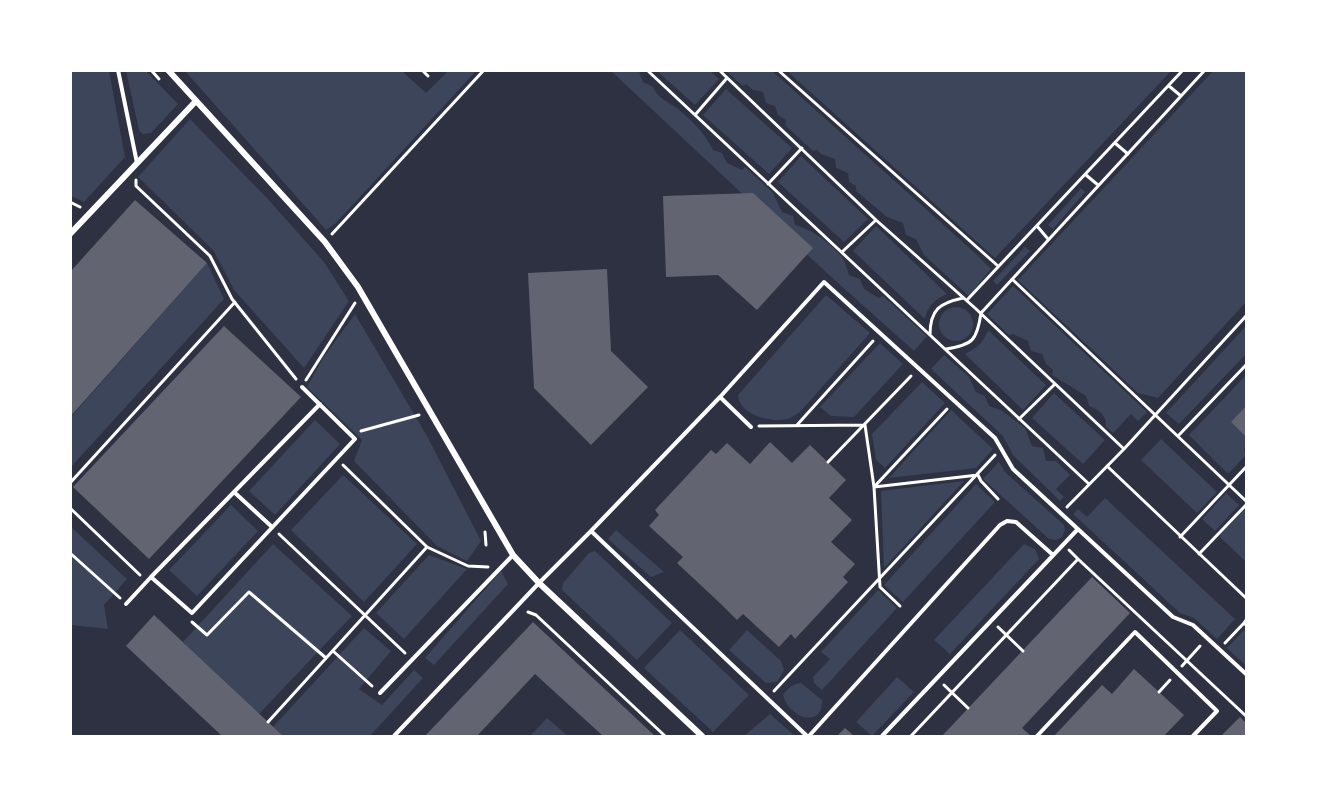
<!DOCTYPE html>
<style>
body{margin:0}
#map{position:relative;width:1317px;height:807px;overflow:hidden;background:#2d3142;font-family:"Exo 2",sans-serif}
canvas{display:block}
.frame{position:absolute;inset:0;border:72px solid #fff;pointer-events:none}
</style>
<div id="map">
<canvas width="1317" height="807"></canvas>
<div class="frame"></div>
</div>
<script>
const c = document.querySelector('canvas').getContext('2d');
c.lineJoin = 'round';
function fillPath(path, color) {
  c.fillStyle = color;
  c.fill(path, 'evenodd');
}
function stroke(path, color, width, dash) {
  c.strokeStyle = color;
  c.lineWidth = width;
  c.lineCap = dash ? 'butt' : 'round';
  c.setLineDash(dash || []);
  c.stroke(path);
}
const green = new Path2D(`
 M71,70L109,71L125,157L84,202L71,196Z
 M1214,70L1246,71V302L1158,398L1138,393L1018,280Z
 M126,71H146L178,104L151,133L143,134L139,130Z
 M185,71H402L426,93L448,71H476L335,224L326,230Z
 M611,71H639L643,82L653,87C657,98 669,102 678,109C692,121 705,133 713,150L722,153L727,163L742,170L745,167L773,193L782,212L793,216L795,225C811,229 831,243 842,257C845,261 847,269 849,275L860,279L864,289L879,298L883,296L927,336L914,351L828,274Z
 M657,71H710L719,79L695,105Z
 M726,71H772L976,254L991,269L969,296L924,255L916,239L906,235L903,223L887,217L856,191V186L849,182L848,173L836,168L835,159L821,154L817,150L813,151L785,125L786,120L778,115L775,106L766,103L763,92L753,90L746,84L743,86Z
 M787,71H1171L995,258Z
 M726,89L792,148L769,174L703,115Z
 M190,119L266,197L324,262L349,301L304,368L234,290L214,251L138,177Z
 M801,156L868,219L844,242L778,182Z
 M1081,188L1085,192L1053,229L1048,225Z
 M876,226L947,294C935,299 927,307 925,319L853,251Z
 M1025,247L1030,251L997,285L993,281Z
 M207,263L224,299L71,467V417Z
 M1013,286L1147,412L1138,421L1131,414L1113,433L1106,427C1107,415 1099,410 1089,406L1086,396L1052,375L1053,370L1046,364L1042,354L1031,351L1028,341L1013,334L1009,335L987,314Z
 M826,295L870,333L801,411C797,414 792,418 787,419C771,423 739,415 738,395Z
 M939 324a17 17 0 1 1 34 0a17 17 0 1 1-34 0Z
 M355,314L427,436L481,541L467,561L437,546L354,461L362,440L307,387L323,358Z
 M1246,326V354L1179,424L1166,413Z
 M988,330L1046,385L1023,410L965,354C977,348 983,343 988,330Z
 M880,343L903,364L854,417L831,416L820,407Z
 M944,355L969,377L976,392L985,396L989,406L1001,410L1025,428L1032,446L1043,448L1046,461H1056L1070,475L1056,489L1064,497L1060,501L1013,455L1003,436L931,369Z
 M1246,375V406L1231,422L1246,437V446L1244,449L1246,455L1228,474L1189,435Z
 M922,382L945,403L885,468L876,460L872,434Z
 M1054,393L1105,440L1083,464L1032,418Z
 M951,410L993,449L976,468L889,478Z
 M315,420L340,444L275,515L249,491Z
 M1161,439L1217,492L1197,513L1141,460Z
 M999,462L1005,472L1064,525L1065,530L1062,537L1056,540L1049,539L983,479Z
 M343,475L417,544L364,602L291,530Z
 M964,481L884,568L881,491Z
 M976,484L995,502L903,602L884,585Z
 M1226,493L1239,505L1215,531L1202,519Z
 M1105,498L1235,619L1217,639L1194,618L1180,613L1073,514L1078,509L1087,517Z
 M231,505L258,531L197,596L169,570Z
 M1244,510L1246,512V562L1219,536Z
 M70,526L127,579L104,605L108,629L71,625Z
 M616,530L664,572L651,577L608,539Z
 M273,544L352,616L259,714L183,642Z
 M1024,544L1035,549L1039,559L950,654L934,640Z
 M595,551L672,623L637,660L562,590L563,583L589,553Z
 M429,555L467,569L404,639L376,613Z
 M501,571L508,584L434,665L425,658Z
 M878,590L897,608L822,690L814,683L813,677L830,659L821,652Z
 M364,628L391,651L359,689L382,705L414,670L423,678L370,736H283L273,727Z
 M680,630L749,695L713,732L644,668Z
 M747,630L781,661L784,670L777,682L766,683L729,650Z
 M1244,630L1246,633V666L1227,648Z
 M897,677L914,692L872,736L856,722Z
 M801,683L822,700C823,730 789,718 783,695C788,688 792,684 801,683Z
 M770,714L795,736H744Z
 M547,718L568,736H530Z`);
const building = new Path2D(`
 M753,193L813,248L757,310L718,275L666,277L663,196Z
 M135,200L207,263L70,417V272Z
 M607,269L611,351L648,387L591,445L534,388L528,273Z
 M224,326L301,397L149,559L73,487Z
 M1246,406V437L1231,422Z
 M770,442L792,463L810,445L846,480L829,498L852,520L831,542L855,564L843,577L848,582L795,639L791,634L779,647L743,614L737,620L722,605L677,563L683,557L649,526L659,515L655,510L711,450L716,454L727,443L750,464Z
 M1092,577L1130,613L1022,728L1031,736H942Z
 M154,615L283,736H222L126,646Z
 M533,622L655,736H603L535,674L477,736H425Z
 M1134,669L1184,715L1164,736H1054L1102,685L1112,694Z
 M1240,717L1246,723V736H1221Z
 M845,728L854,736H837Z`);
const path = new Path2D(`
 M151,70L159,79
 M422,70L428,76
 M647,70L1089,484
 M719,70L876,220L975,308L1124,449
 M778,70L998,266
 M1169,86L1181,96
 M695,115L727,78
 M1115,143L1128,154
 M1086,175L1098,185
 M136,180V186L210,256L232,299L296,379
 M768,184L802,148
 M70,202L80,207
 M1037,226L1048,239
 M332,234L484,70
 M842,252L876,220
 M1012,279L1246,501
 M967,300L1183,70
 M930,335C930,309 940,303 963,298
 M946,349C973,345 977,340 981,313L1205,70
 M306,380L355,303
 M1019,419L1055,384
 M797,425L873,341
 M759,426L865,425L874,487L978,475L981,481L998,499
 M361,431L419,415
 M1178,436L1246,365
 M828,462L911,376
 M343,465L427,547L468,566L488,567
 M1107,466L1246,598
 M70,483L235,302
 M1067,507L1124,449L1246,316
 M70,508L140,575
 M485,532L486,545
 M279,534L405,653
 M1180,537L1246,467
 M70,553L120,598
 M1199,554L1246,505
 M1078,559L1246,716
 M900,606L880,587L874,487L947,409
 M528,612L536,615L665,736
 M1246,620L1244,623L1246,625
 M192,622L207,635L249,592L326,658
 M998,627L1023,651
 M1225,643L1244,623
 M333,651L372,686
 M1182,666L1200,646
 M944,685L968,708
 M774,691L995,455
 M1159,692L1170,680
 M268,722L427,547
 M911,736L1078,559L1069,550`);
const service = new Path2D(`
 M118,70L137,163
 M720,397L751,427
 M234,492L271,526
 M151,577L320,404
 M126,604L151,577L192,613L355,439L302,387
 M380,693L513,555
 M394,736L539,583L591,531
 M807,736L591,531L720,397L824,282L995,438L1013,469L1173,617L1193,625L1246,674
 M809,736L1000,525L1007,521L1016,522L1053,555
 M882,736L1078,529
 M1037,736L1135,632L1217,711L1193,736`);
const minor = new Path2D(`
 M168,70L325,242L358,287L513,555L539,583L702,736
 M70,234L196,101`);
fillPath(green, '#3c4559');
fillPath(building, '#626471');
stroke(path, '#fff', 3);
stroke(service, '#fff', 4);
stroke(minor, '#fff', 6);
</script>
